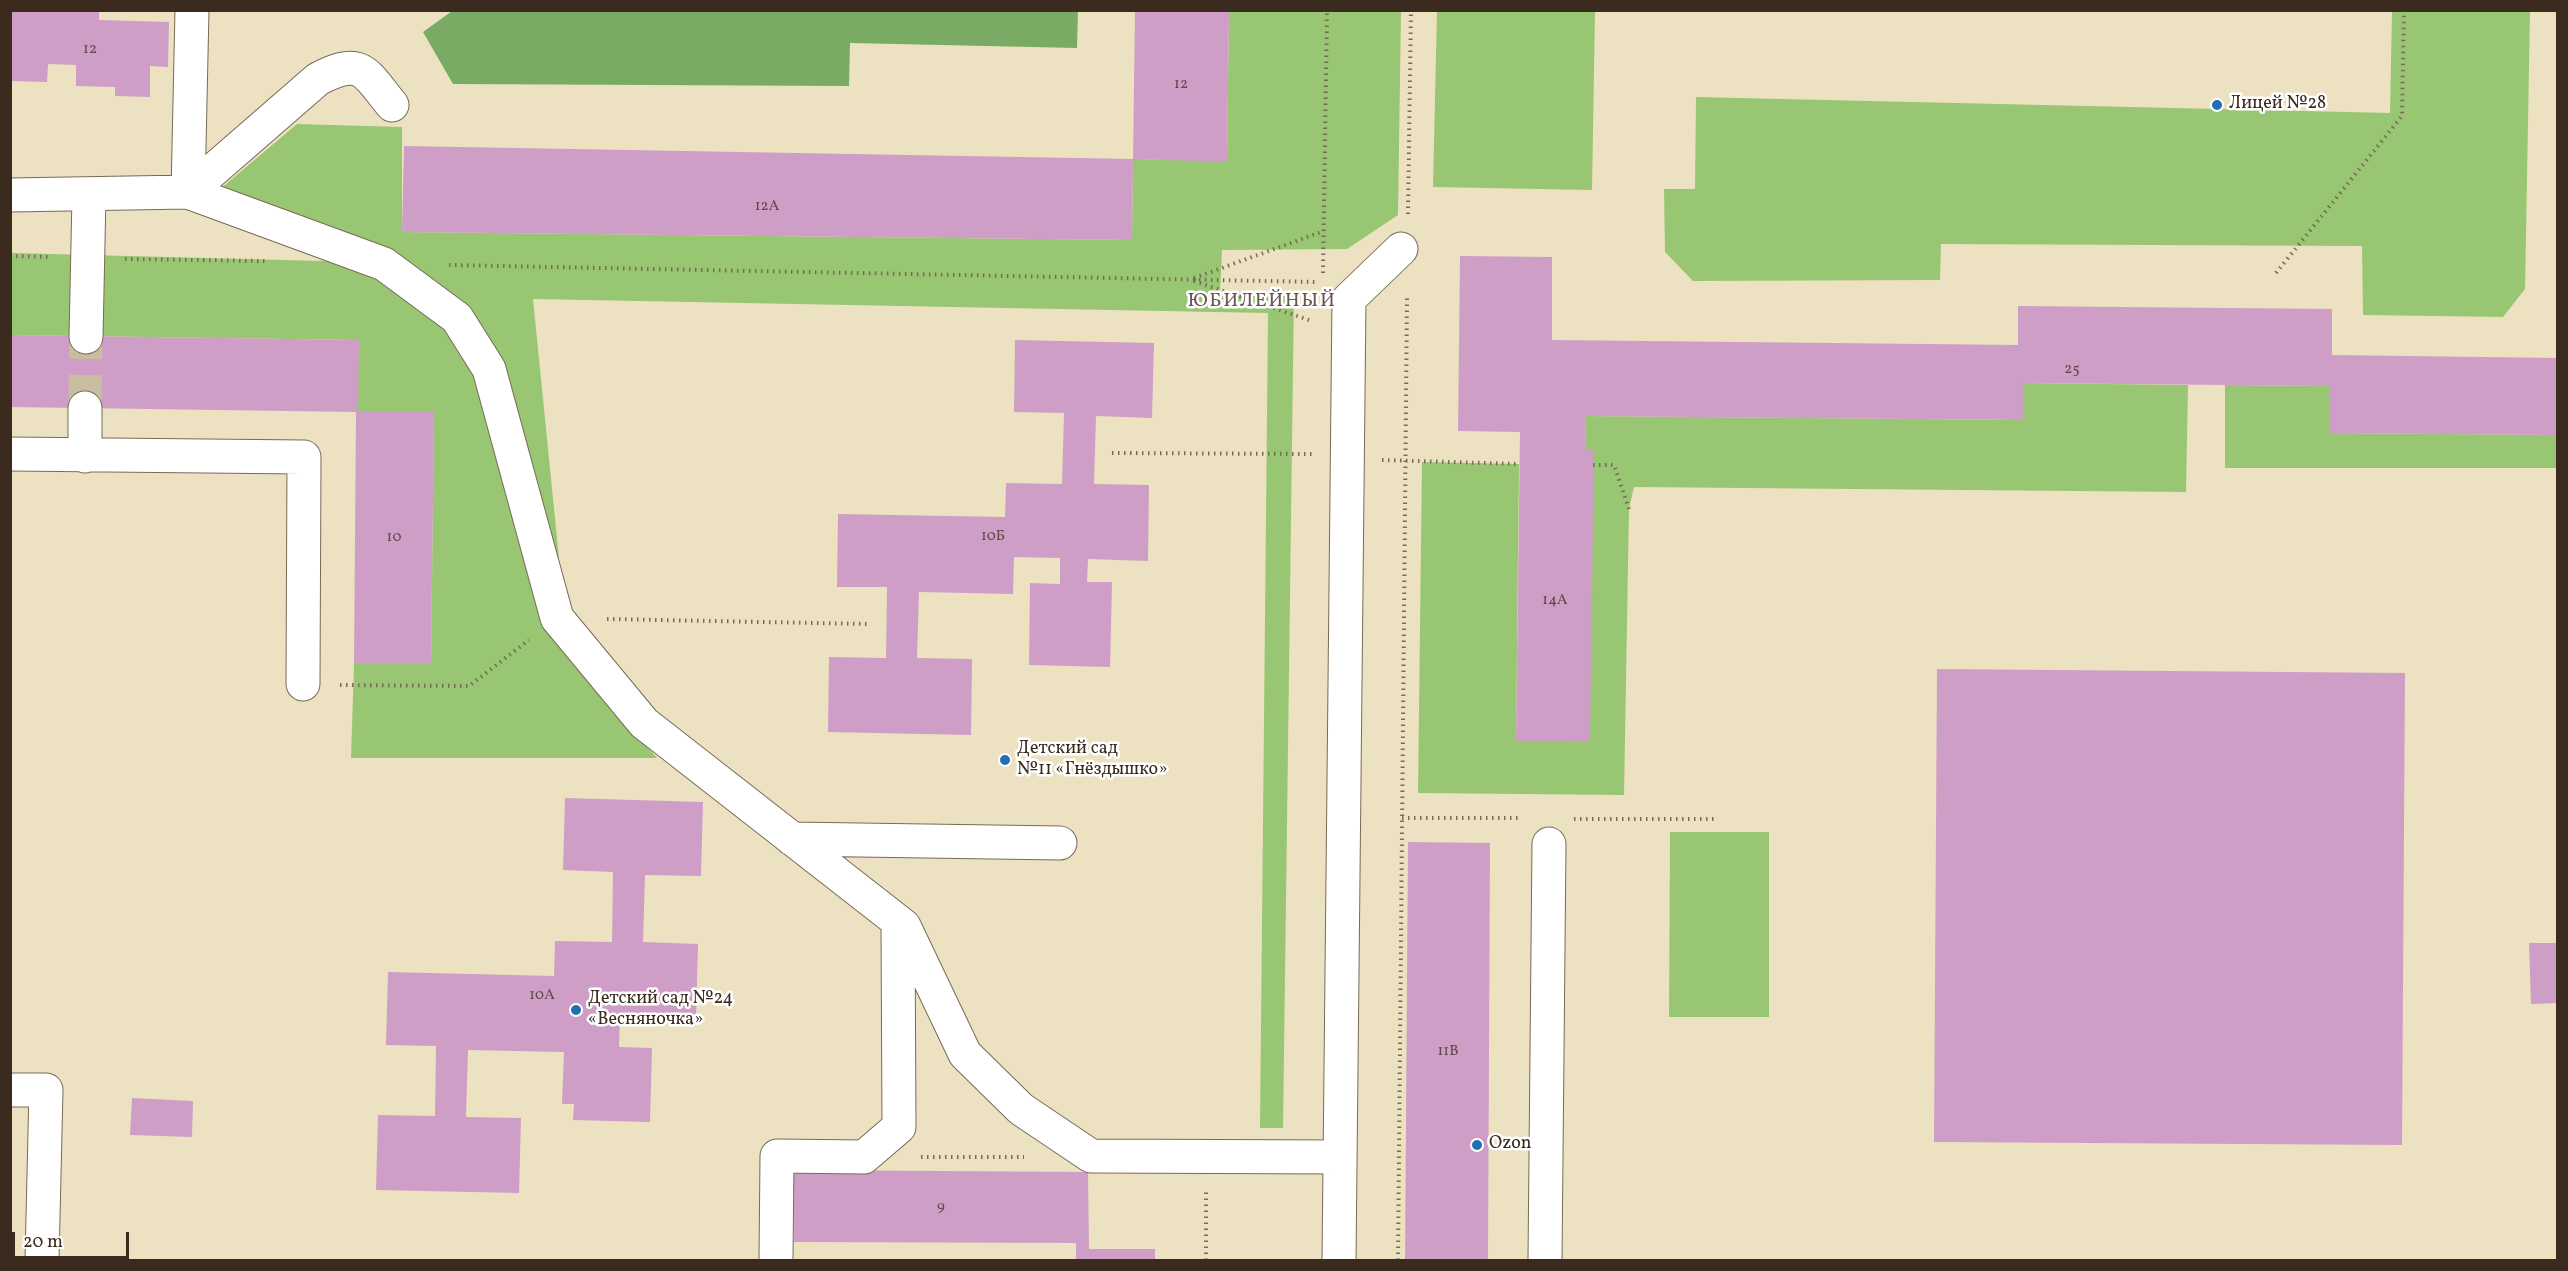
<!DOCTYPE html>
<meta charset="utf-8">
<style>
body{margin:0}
#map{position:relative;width:2568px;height:1271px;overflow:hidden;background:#ece2c1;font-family:Vollkorn,serif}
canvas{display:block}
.frame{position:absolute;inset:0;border:12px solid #3b2a1e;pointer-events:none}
.scale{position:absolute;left:12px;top:1232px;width:117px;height:27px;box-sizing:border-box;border:3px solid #3b2a1e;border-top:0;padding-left:8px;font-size:18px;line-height:21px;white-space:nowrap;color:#3b2a1e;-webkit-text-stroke:4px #fff;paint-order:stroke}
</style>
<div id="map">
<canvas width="2568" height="1271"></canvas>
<div class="frame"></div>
<div class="scale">20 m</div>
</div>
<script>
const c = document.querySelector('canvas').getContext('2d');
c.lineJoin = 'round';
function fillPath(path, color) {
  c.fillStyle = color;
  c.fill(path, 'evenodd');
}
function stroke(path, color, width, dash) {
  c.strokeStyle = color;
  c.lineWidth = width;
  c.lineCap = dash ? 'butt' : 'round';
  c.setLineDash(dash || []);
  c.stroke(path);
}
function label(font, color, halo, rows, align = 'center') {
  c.font = font + ' Vollkorn,serif';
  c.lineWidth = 5;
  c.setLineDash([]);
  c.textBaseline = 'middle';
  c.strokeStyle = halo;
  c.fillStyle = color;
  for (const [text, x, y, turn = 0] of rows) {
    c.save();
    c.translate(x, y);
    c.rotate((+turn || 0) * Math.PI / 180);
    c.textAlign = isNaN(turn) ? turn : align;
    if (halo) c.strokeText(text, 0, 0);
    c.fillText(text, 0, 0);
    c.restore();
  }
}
const green = new Path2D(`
 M1229,11H1401L1398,215L1347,249L1222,250L1220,292L1294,291L1283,1128H1260L1268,313L533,299L559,558H548L449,293L219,190L297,124L402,127V232L1132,240L1133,159L1227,161Z
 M1437,11H1595L1592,190L1433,187Z
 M2392,11H2530L2525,289L2503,317L2363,315L2362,246L1941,244L1940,280L1693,281L1665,252L1664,189H1695L1696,97L2390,113Z
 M11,253L362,262L451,323L480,371L552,634L657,758H351L354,664H431L434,413L356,412L359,340L11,335Z
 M2023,383L2188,385L2186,492L1634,487L1629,509L1624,795L1418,793L1422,462L1519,464L1516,740L1585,449L1586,416L2022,420Z
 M2225,385L2330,386V433L2557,435V468H2225Z
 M1670,832H1769V1017H1669Z`);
const forest = new Path2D(`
 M452,11L1078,10V11L1077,48L850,43L849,86L453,84L423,32Z`);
const building = new Path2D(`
 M10,10H99V20L169,22L168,67L150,66V97L115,96V87L76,86V65L48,64L47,82L11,81Z
 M1135,10H1229L1227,162L1133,159Z
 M404,146L1133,159L1132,240L402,232Z
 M1460,256L1552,257V340L2018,345V306L2332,309V355L2558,358V435L2330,433V386L2023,383V420L1586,416L1585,449H1594L1590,742L1516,741L1520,432L1458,431Z
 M10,335L359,340L358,411L434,412L431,664H354L356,412L10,407Z
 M1015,340L1154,343L1152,418L1096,416L1094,484L1149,485L1148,561L1088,559L1087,582H1112L1110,667L1029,665L1030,583L1060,584V558L1014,557L1013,594L919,592L917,658L972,659L971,735L828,732L829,657L886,658L887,587H837L838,514L1005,517L1006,483L1062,484L1064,413L1014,412Z
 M1937,669L2405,673L2402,1145L1934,1142Z
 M565,798L703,802L701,876L645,875L643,942L698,944L696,1019L620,1017L619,1047L652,1048L650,1122L573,1120L574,1104H562L564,1052L468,1050L466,1117L521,1118L519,1193L376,1190L378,1115L435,1116L436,1046L386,1045L388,972L554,976L555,941L612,942L613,872L563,870Z
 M1408,842L1490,843L1488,1260H1405Z
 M2529,943H2558V1003L2531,1004Z
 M132,1098L193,1101L192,1137L130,1135Z
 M794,1170L1088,1172L1089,1249H1155V1260H1076V1243L794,1242Z`);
const minorTunnel = new Path2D(`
 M85,408L86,337`);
const path = new Path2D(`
 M1408,214L1411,10
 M10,256L52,257
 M125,259L265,261
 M449,265L1317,282
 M1323,273L1327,10
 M2276,273L2402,116L2404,10
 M1194,278L1324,231
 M1194,281L1312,321
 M1112,453L1312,454
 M1382,460L1519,464
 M1593,465H1614L1629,509
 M607,619L867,624
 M340,685L469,686L529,640
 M1402,818H1522
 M1574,819H1714
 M921,1157H1024
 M1206,1260V1192
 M1398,1260L1407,296`);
const minor = new Path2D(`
 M192,10L188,192L384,264L457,318L489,369L557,618L644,723L904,926L965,1054L1021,1109L1091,1156L1340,1157
 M10,195L188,192L318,79C362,56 365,72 392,105
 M86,337L89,196
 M10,454L304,457L303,684
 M85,456V408
 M792,839L1060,843
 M10,1090H46L42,1260
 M776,1260L777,1156L864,1157L899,1127L898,923
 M1339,1260L1349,299L1401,249
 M1545,1260L1549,844`);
const markers = [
 [2217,105,6,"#1f6fb2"],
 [1005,760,6,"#1f6fb2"],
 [576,1010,6,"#1f6fb2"],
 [1477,1145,6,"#1f6fb2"]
];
const numberNames = [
 ["12",90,50],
 ["12",1181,85],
 ["12А",767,207],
 ["25",2072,370],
 ["10Б",993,537],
 ["10",394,538],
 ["14А",1555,601],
 ["10А",542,996],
 ["11В",1448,1052],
 ["9",941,1207]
];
const poiNames = [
 ["Лицей №28",2229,105],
 ["Детский сад",1017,750],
 ["№11 «Гнёздышко»",1017,771],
 ["Детский сад №24",588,1000],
 ["«Весняночка»",588,1021],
 ["Ozon",1489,1145]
];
const neighbourhoodNames = [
 ["ЮБИЛЕЙНЫЙ",1262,302]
];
fillPath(green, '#99c673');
fillPath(forest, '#7aab65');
fillPath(building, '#ce9ec6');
stroke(minorTunnel, '#c9bda0', 33, [33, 16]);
stroke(minor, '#796a57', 35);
stroke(path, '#796a57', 4, [1.5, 4.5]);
stroke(minor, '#fff', 33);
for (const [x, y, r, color] of markers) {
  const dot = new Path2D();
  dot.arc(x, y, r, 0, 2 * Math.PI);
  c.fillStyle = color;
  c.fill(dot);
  stroke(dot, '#fff', 2);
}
label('15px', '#604748', null, numberNames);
label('18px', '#3b2a1e', '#fff', poiNames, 'left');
c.letterSpacing = '1.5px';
label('20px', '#6e5359', '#fff', neighbourhoodNames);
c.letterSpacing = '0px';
</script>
